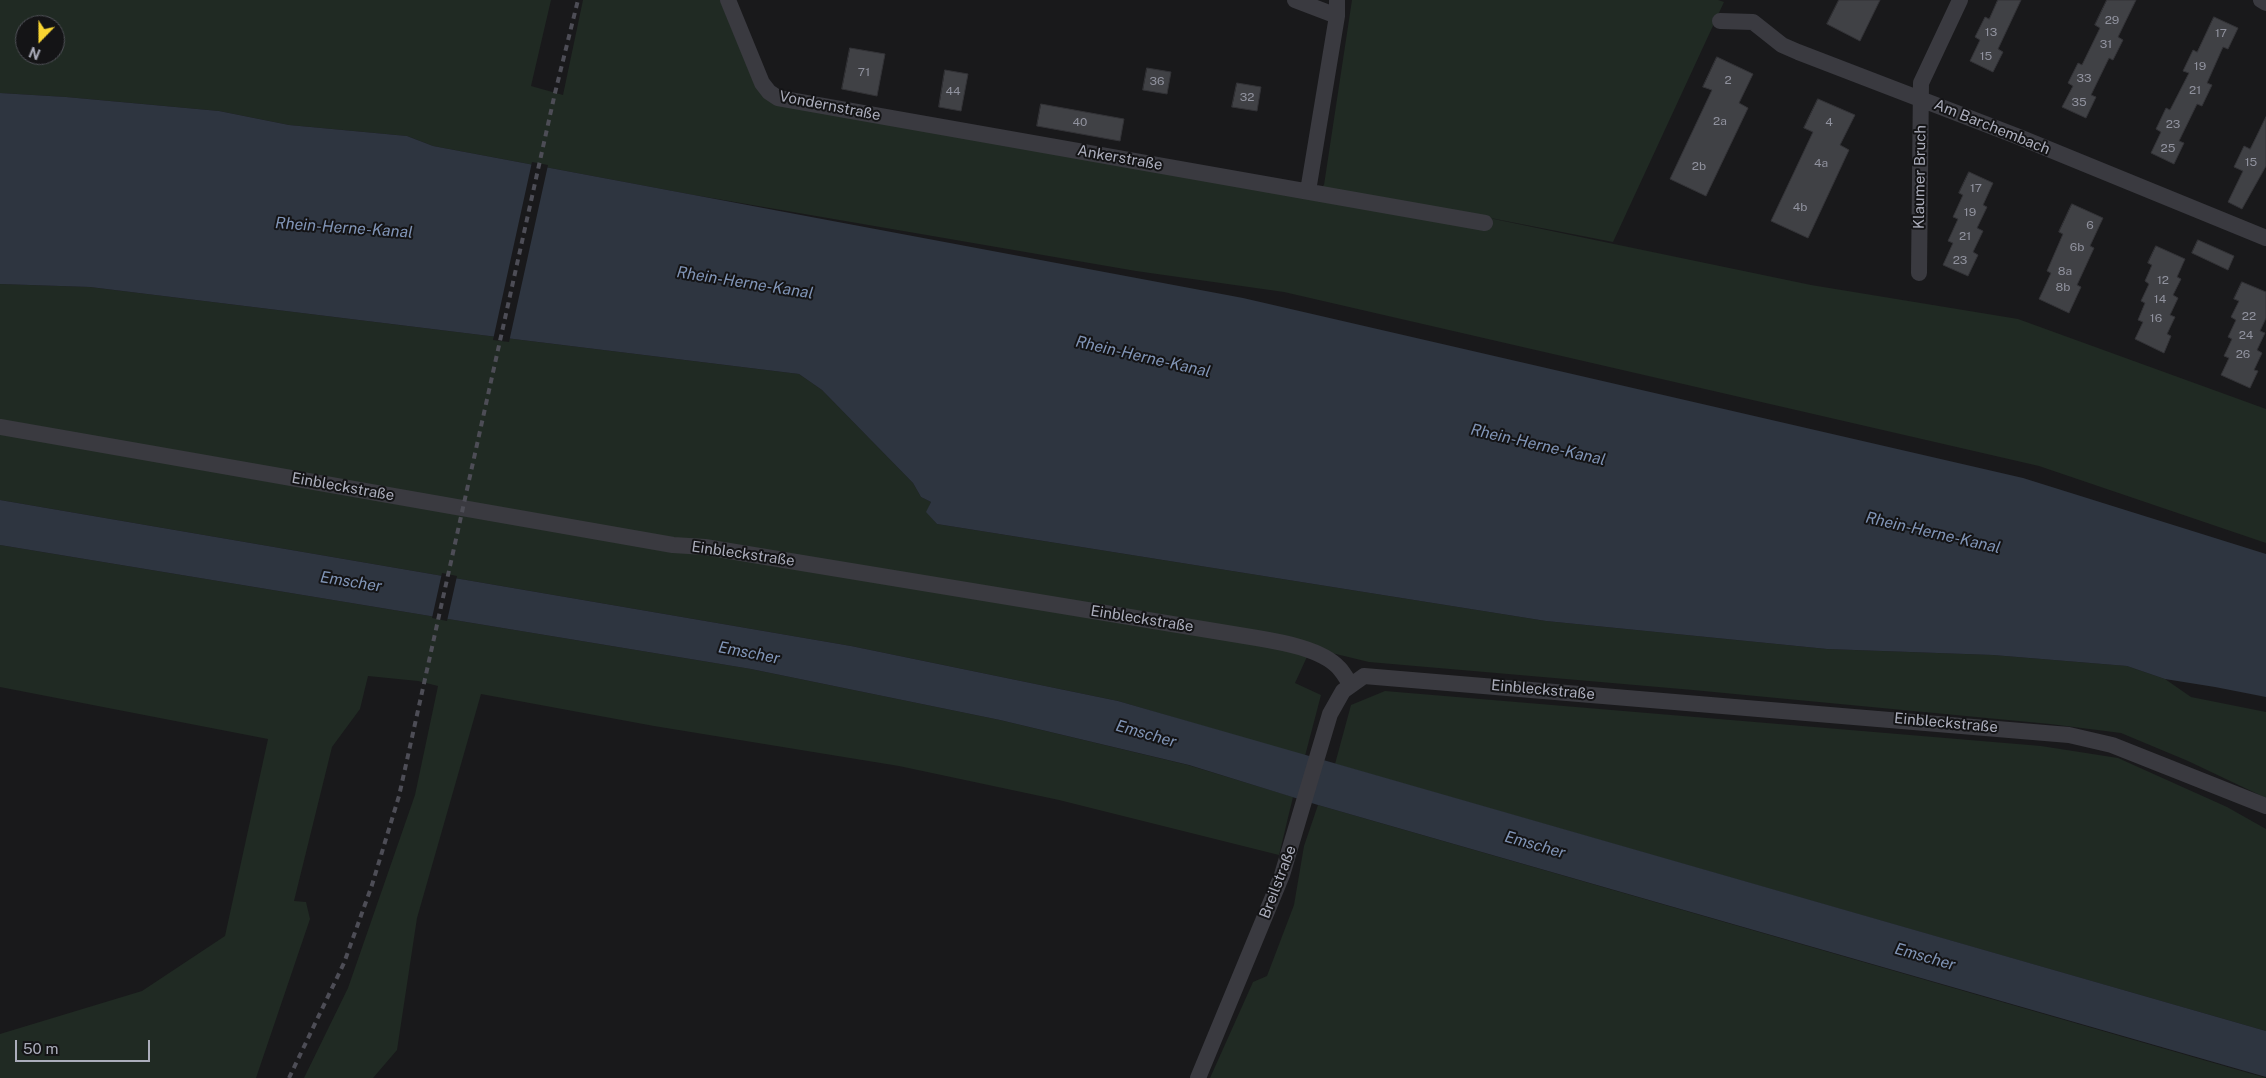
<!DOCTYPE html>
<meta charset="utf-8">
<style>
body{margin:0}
#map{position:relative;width:2266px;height:1078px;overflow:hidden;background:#19191b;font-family:"Public Sans",sans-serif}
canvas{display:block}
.north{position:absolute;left:15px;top:15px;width:50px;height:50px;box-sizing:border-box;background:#141416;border:1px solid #505158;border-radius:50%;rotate:202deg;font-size:14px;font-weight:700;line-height:20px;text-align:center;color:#abadbb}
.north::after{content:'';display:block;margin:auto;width:18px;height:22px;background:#fad632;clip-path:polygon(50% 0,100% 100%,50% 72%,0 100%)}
.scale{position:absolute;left:15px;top:1040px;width:135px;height:22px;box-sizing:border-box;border:2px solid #abadbb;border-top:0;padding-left:6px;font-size:15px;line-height:18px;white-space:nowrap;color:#abadbb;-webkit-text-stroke:4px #141416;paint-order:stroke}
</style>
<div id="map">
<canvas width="2266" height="1078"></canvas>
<div class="north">N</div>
<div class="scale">50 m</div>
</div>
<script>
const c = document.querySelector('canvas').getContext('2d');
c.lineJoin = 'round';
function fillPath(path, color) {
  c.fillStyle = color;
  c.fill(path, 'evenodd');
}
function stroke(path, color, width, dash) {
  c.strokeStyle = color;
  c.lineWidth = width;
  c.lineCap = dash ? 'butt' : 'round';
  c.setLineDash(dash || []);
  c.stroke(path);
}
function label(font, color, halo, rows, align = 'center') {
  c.font = font + ' "Public Sans",sans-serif';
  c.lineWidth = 4;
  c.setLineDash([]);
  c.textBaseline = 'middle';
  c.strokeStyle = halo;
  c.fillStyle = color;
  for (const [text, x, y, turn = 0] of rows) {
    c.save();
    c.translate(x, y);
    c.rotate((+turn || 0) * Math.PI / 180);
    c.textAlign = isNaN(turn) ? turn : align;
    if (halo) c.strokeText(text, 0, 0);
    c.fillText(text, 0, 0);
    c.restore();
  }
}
const green = new Path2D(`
 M0,0H551L531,86L563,95L583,0H720L755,85L1306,198L1324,185L1352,0H1718L1724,2L1613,242L1465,213L1811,285L2018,319L2266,409V543L2039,466L1284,292L1136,271L694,195L433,146L407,136L289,125L219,111L66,97L0,93ZM25,25H55V55H25Z
 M0,284L90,287L799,374L822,390L913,483L921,497L931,502L927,512L937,524L1546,621L1827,649L1993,655L2127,666L2165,679L2191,697L2266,712V798L2188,761L2121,733L2050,724L1693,690L1369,662L1311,648L1295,683L1321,695L1305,756L1118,701L851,646L0,500Z
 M0,545L751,669L1000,720L1188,765L1293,797L1279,855L1059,800L899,766L654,726L481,694L417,918L397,1050L373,1078H304L348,988L415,795L438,686L418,681L368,676L360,709L332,747L294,901L306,902L310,919L256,1078H0V1034L142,991L225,936L268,739L0,687Z
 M1385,691L2041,746L2118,758L2227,807L2266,829V1031L1335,764L1351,705Z
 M1318,805L2266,1078H1210L1253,982L1267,976L1294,905L1304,846Z`);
const water = new Path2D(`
 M0,93L66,97L219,111L289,125L407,136L433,146L1243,298L2023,478L2266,554V697L2215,687L2165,679L2127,666L1993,655L1827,649L1546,621L937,524L926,512L931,502L921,497L913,483L822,390L799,374L90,287L0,284Z
 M0,500L851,646L1118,701L2266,1031V1077L1318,805L1189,765L1000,720L751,669L0,545Z`);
const pier = new Path2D(`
 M532,162L548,165L509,342L493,340Z
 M442,573L457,576L447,621L432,618Z`);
const building = new Path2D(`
 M1839,0H1880L1860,41L1827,24Z
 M1998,0H2021L1998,49L2003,52L1993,72L1970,61L1980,40L1975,37L1985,17L1989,19Z
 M2107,0H2136L2118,37L2123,40L2113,60L2109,58L2091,95L2096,97L2086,118L2062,107L2073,86L2068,83L2078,63L2082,65L2100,28L2095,25Z
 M2214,17L2238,28L2228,49L2223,47L2207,83L2212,85L2202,106L2197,104L2179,141L2184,143L2174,164L2151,153L2161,132L2156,129L2166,108L2170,110L2189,73L2183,71L2193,50L2197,52Z
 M850,48L885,54L877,96L842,89Z
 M1717,57L1753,74L1739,103L1748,108L1706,196L1670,179L1712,90L1703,87Z
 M1147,68L1171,72L1167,94L1143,90Z
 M945,70L968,74L961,111L939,107Z
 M1237,83L1261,87L1257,111L1232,107Z
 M1818,99L1855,115L1840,145L1849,150L1808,238L1771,221L1813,132L1804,128Z
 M1041,104L1124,119L1120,141L1037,126Z
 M2266,117V166L2242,209L2228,202L2243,171L2234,167L2244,146L2250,149Z
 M1969,172L1993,183L1983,205L1987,207L1977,228L1983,231L1973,252L1978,255L1968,276L1943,265L1953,243L1948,241L1958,219L1953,217L1963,195L1959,193Z
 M2072,204L2103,218L2090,246L2094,248L2077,285L2081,287L2069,313L2039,299L2051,273L2047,271L2063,234L2059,232Z
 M2198,240L2234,256L2228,270L2192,253Z
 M2156,246L2185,259L2177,277L2181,279L2173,295L2178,298L2170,315L2175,317L2167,334L2171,336L2164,353L2135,339L2143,322L2138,320L2145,303L2141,301L2149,284L2145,281L2152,265L2148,263Z
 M2242,282L2266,292V318L2260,331L2265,333L2257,350L2262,353L2254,370L2258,371L2250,388L2221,375L2229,358L2224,356L2232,339L2228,337L2236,320L2231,317L2239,301L2234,299Z`);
const street = new Path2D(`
 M728,0L762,83L769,92L778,98L1485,223
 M1295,0L1337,16
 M2261,0L2266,3
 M1720,21L1753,22L1782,45L1798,52L2019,137L2266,238
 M1308,191L1337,16V0
 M1919,273L1921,83L1960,0
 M0,427L673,545L705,547L1257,638C1281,642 1322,649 1339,668C1343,672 1347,679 1350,684
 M1198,1078L1282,875L1330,714L1343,691L1364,676L2069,735L2112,745L2266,806`);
const rail = new Path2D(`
 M289,1078L344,963L372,885L399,796L555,93L578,0`);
const numberNames = [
 ["29",2112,20],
 ["13",1991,32],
 ["17",2221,33],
 ["31",2106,44],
 ["15",1986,56],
 ["19",2200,66],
 ["71",864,72],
 ["33",2084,78],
 ["2",1728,80],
 ["36",1157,81],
 ["21",2195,90],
 ["44",953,91],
 ["32",1247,97],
 ["35",2079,102],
 ["2a",1720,121],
 ["40",1080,122],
 ["4",1829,122],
 ["23",2173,124],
 ["25",2168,148],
 ["15",2251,162],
 ["4a",1821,163],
 ["2b",1699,166],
 ["17",1976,188],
 ["4b",1800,207],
 ["19",1970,212],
 ["6",2090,225],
 ["21",1965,236],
 ["6b",2077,247],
 ["23",1960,260],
 ["8a",2065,271],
 ["12",2163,280],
 ["8b",2063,287],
 ["14",2160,299],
 ["22",2249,316],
 ["16",2156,318],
 ["24",2246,335],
 ["26",2243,354]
];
const streetNames = [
 ["Vondernstraße",830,106,11],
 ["Am Barchembach",1992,127,22],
 ["Ankerstraße",1120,158,10],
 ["Klaumer Bruch",1920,177,-89],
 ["Einbleckstraße",343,487,10],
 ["Einbleckstraße",743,554,8],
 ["Einbleckstraße",1142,619,9],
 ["Einbleckstraße",1543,690,5],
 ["Einbleckstraße",1946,723,5],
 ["Breilstraße",1278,882,-69]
];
const waterNames = [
 ["Rhein-Herne-Kanal",344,228,4],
 ["Rhein-Herne-Kanal",745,283,9],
 ["Rhein-Herne-Kanal",1143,357,13],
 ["Rhein-Herne-Kanal",1538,445,13],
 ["Rhein-Herne-Kanal",1933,533,13],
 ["Emscher",351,582,9],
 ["Emscher",749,653,11],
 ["Emscher",1146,734,16],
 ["Emscher",1535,845,16],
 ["Emscher",1925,957,16]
];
fillPath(green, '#202a23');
fillPath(water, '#2e3540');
fillPath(pier, '#19191b');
fillPath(building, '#404145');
stroke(building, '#333337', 1);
stroke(street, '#3a3a40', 16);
stroke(rail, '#4d4d56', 4, [6, 5]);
label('12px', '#90929e', null, numberNames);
label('15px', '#abadbb', '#141416', streetNames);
label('italic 16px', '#8195b7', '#141416', waterNames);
</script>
